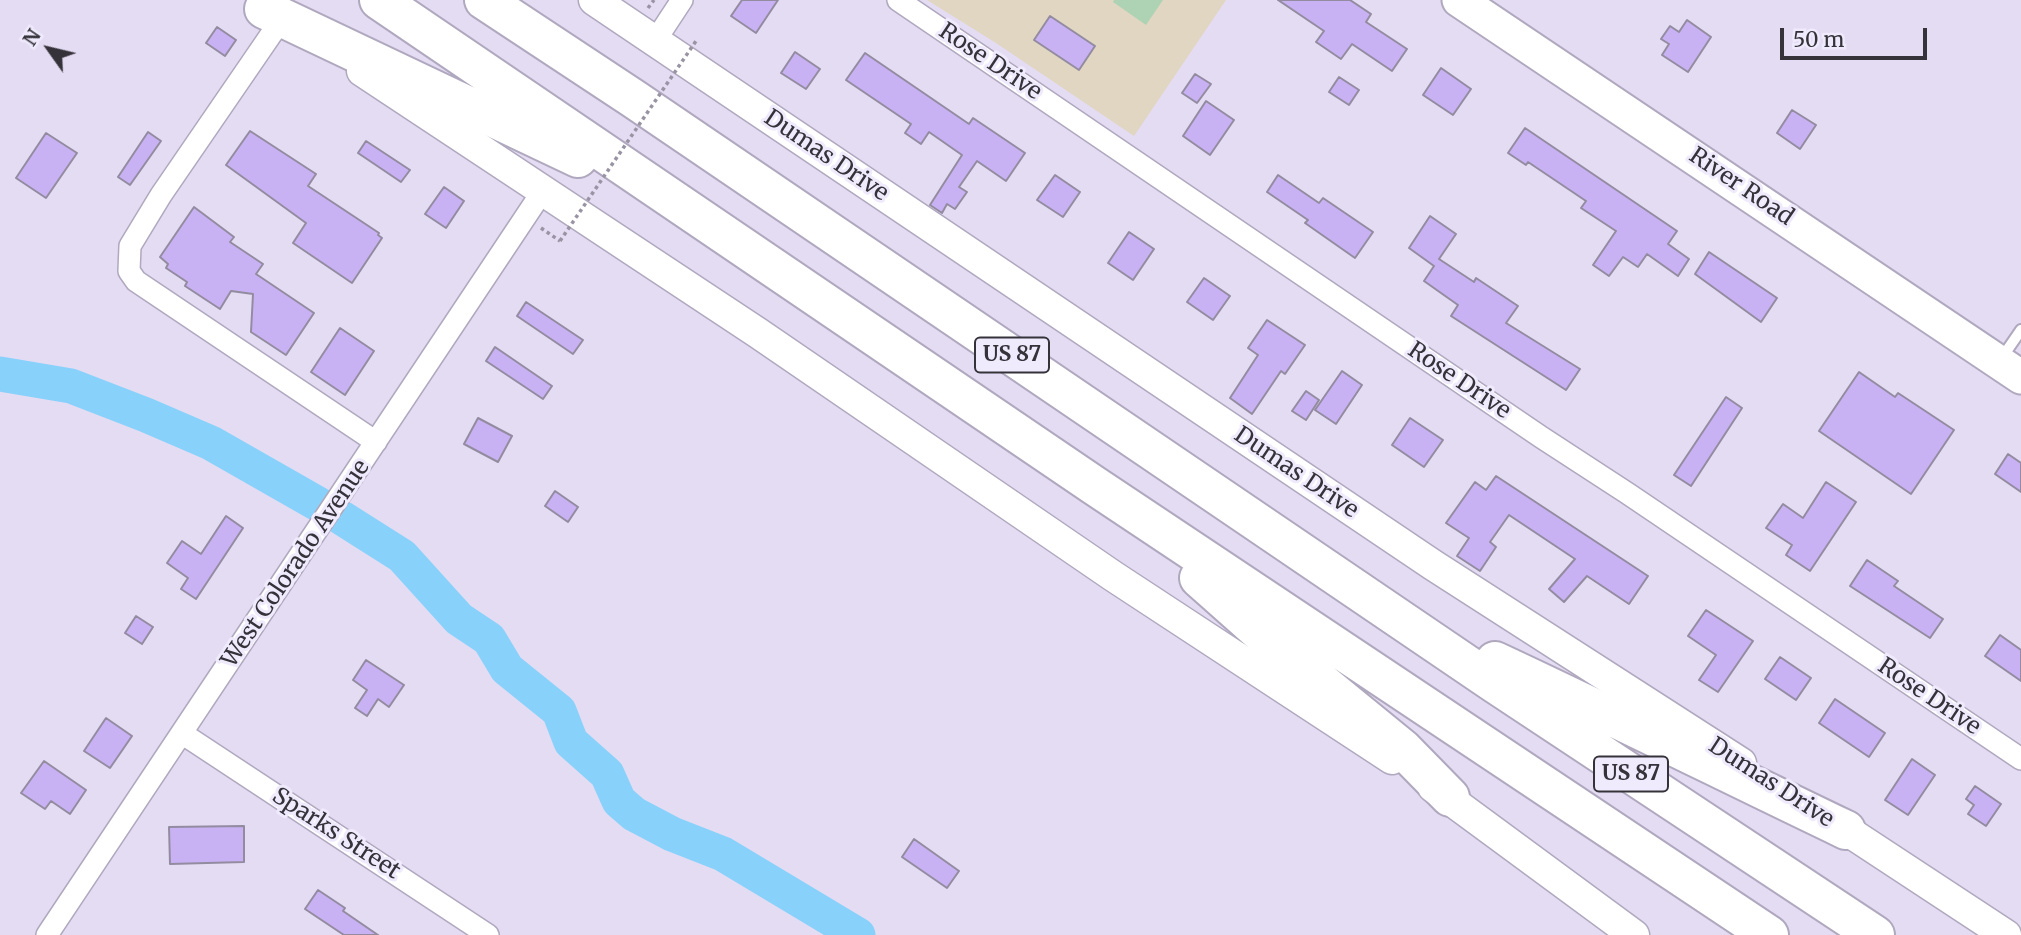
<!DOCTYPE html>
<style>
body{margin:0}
#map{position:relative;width:2021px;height:935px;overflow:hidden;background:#e4dcf3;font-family:Merriweather,serif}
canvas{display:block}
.north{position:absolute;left:14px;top:14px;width:70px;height:70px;-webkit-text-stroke:5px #f0eafd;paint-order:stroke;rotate:304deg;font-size:19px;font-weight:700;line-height:28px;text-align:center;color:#35323a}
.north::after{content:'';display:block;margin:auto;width:24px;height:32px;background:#35323a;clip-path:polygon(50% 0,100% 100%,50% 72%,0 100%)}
.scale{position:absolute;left:1780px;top:28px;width:147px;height:32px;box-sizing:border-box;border:4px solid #35323a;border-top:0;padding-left:9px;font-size:21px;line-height:24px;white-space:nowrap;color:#35323a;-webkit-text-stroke:5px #f0eafd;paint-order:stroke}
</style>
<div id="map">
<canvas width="2021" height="935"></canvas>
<div class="north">N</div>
<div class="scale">50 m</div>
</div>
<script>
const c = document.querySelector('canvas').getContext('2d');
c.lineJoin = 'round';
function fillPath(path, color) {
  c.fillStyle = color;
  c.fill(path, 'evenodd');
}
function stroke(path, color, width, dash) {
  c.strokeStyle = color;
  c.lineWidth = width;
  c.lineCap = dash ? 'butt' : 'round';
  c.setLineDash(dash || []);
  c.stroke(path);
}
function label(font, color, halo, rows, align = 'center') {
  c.font = font + ' Merriweather,serif';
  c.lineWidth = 6;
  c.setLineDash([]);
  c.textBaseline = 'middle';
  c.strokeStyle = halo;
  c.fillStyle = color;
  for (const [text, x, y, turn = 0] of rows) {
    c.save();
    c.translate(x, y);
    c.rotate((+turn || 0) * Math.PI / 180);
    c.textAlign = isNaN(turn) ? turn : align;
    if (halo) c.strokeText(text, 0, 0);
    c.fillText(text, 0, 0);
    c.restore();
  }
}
const education = new Path2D(`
 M927,0H1226L1134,136L996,43Z`);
const green = new Path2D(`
 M1114,0H1163L1146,25L1113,2Z`);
const river = new Path2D(`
 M0,374L71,386L146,415L211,443L318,504
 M342,518L402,556L459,619L489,639L507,669L559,711L571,742L607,774L619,801L634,814L672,834L723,854L858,935`);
const building = new Path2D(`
 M742,0H778L756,33L731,16Z
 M1278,0H1350L1371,14L1366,22L1407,49L1392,71L1352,44L1341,59L1316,42L1324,31Z
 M1050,16L1095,46L1079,70L1034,40Z
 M1687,20L1711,37L1688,72L1662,55L1669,44L1661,39L1670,26L1679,32Z
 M217,27L236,40L225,56L206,43Z
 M795,52L820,69L806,89L781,73Z
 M865,53L969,124L973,118L1025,153L1006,181L977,161L959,187L967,192L955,209L947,204L942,213L930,205L962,155L929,132L921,144L905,133L911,124L846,80Z
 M1441,68L1471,89L1453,115L1423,95Z
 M1195,74L1211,84L1197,103L1182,93Z
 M1339,77L1359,90L1349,105L1329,92Z
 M1206,101L1234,120L1210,155L1183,136Z
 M1792,110L1816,125L1800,149L1777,133Z
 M1525,128L1677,231L1668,244L1689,259L1678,276L1647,254L1638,267L1623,257L1609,276L1593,265L1616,231L1581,208L1586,201L1528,162L1526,165L1508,153Z
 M250,131L316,174L308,186L379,233L378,235L382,238L352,283L293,243L306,223L226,165Z
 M148,132L161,141L130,185L118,177Z
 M46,133L77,153L46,198L16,178Z
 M366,141L410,170L401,182L358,153Z
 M1055,175L1080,192L1063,217L1037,200Z
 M1278,175L1319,203L1323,198L1373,232L1355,258L1305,223L1308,220L1267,192Z
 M444,187L464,201L446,228L425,214Z
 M194,207L234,237L230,242L263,264L256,274L314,313L286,355L251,332L253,294L231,291L220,309L185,286L187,282L166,268L168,264L160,257Z
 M1430,216L1456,234L1439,259L1474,282L1476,278L1518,306L1506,323L1580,369L1566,390L1451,316L1458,305L1424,281L1434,266L1409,248Z
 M1129,232L1154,249L1133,280L1108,263Z
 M1709,252L1777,298L1761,322L1695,274Z
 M1204,278L1230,296L1213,320L1187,302Z
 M526,302L583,340L573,354L517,316Z
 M1267,320L1305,345L1285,374L1281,371L1252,414L1230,398L1258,355L1248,348Z
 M340,328L374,351L345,395L311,372Z
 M495,347L552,386L543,399L486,361Z
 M1342,371L1362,385L1336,424L1315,410Z
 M1859,372L1895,397L1898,393L1954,430L1911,494L1819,431Z
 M1306,391L1319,400L1306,420L1292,411Z
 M1726,397L1742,408L1691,486L1674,475Z
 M478,418L512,436L498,462L464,444Z
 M1410,418L1443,440L1424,467L1392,445Z
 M2008,454L2021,463V492L1995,474Z
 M1496,476L1648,576L1629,604L1587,576L1564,602L1549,589L1575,559L1509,515L1490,542L1496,547L1480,571L1457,556L1469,538L1446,523L1475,482L1486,490Z
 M1826,482L1856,502L1810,571L1786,555L1792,545L1766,528L1783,504L1803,518Z
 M555,491L578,507L568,522L545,506Z
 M226,516L243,528L196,599L181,589L188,578L167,563L182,541L201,554Z
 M1867,560L1898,581L1894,586L1943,619L1930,638L1850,586Z
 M1706,610L1753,641L1718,692L1699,680L1716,655L1688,636Z
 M136,616L153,627L142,644L125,633Z
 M2000,635L2021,650V681L1985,656Z
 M1780,657L1811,678L1796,700L1765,679Z
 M366,660L404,685L389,707L378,699L367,716L355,708L367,690L353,680Z
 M1835,699L1885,733L1869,757L1819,723Z
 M106,718L132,736L110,768L84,751Z
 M1912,759L1935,775L1908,815L1885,800Z
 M44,761L86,790L70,814L51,801L45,809L21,793Z
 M1975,786L2001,804L1986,826L1968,814L1974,805L1966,799Z
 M244,826V862L170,864L169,827Z
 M914,839L959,871L947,888L902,857Z
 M318,890L345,908L343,911L378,935H344L305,909Z`);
const path = new Path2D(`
 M648,8L654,0
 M541,228L560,241`);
const lane = new Path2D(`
 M2001,359L2021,330`);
const street = new Path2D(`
 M898,0L1541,437L1627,493L2021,759
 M281,20L161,195L130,246L129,271L136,281L376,442
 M655,41L682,0
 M183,734L488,935
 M47,935L542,192`);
const secondary = new Path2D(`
 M594,0L1433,565L1741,763
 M362,71L758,333L1113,576L1392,759
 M1433,787L1634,935
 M1828,818L2006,935`);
const primary = new Path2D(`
 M1459,0L2021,377`);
const highway = new Path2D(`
 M379,0L1095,486L1769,935
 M484,0L634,99L1494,683L1875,935
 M264,9L578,158
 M1199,578L1261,633L1403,749L1450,797
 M1495,661C1613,716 1729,774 1846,830`);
const pathBridge = new Path2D(`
 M560,241L696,41`);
const shields = [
 [1012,355,74],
 [1631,774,74]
];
const shieldNames = [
 ["US 87",1012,355],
 ["US 87",1631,774]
];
const streetNames = [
 ["Rose Drive",990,62,34],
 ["Dumas Drive",826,156,34],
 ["River Road",1741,187,34],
 ["Rose Drive",1459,381,34],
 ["Dumas Drive",1296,473,34],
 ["West Colorado Avenue",296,564,-56],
 ["Rose Drive",1929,697,34],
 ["Dumas Drive",1771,783,33],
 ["Sparks Street",336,834,33]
];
fillPath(education, '#e0d6c1');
fillPath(green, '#aed3b4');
stroke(river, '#88d1fa', 35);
fillPath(building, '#c9b2f3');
stroke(building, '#938ca1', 2);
stroke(lane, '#b0a8be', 14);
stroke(street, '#b0a8be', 24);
stroke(secondary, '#b0a8be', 33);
stroke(primary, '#b0a8be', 37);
stroke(highway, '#b0a8be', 42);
stroke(path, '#9993a3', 3.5, [3.5, 3.5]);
stroke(lane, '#fff', 10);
stroke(street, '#fff', 21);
stroke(secondary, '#fff', 30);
stroke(primary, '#fff', 33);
stroke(highway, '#fff', 38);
stroke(pathBridge, '#9993a3', 3.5, [3.5, 3.5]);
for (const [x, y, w] of shields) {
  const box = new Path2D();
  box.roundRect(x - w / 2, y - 17.5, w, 35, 5);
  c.fillStyle = '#f0eafd';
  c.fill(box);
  stroke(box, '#35323a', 2);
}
label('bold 21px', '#35323a', null, shieldNames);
label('23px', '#35323a', '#f0eafd', streetNames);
</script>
